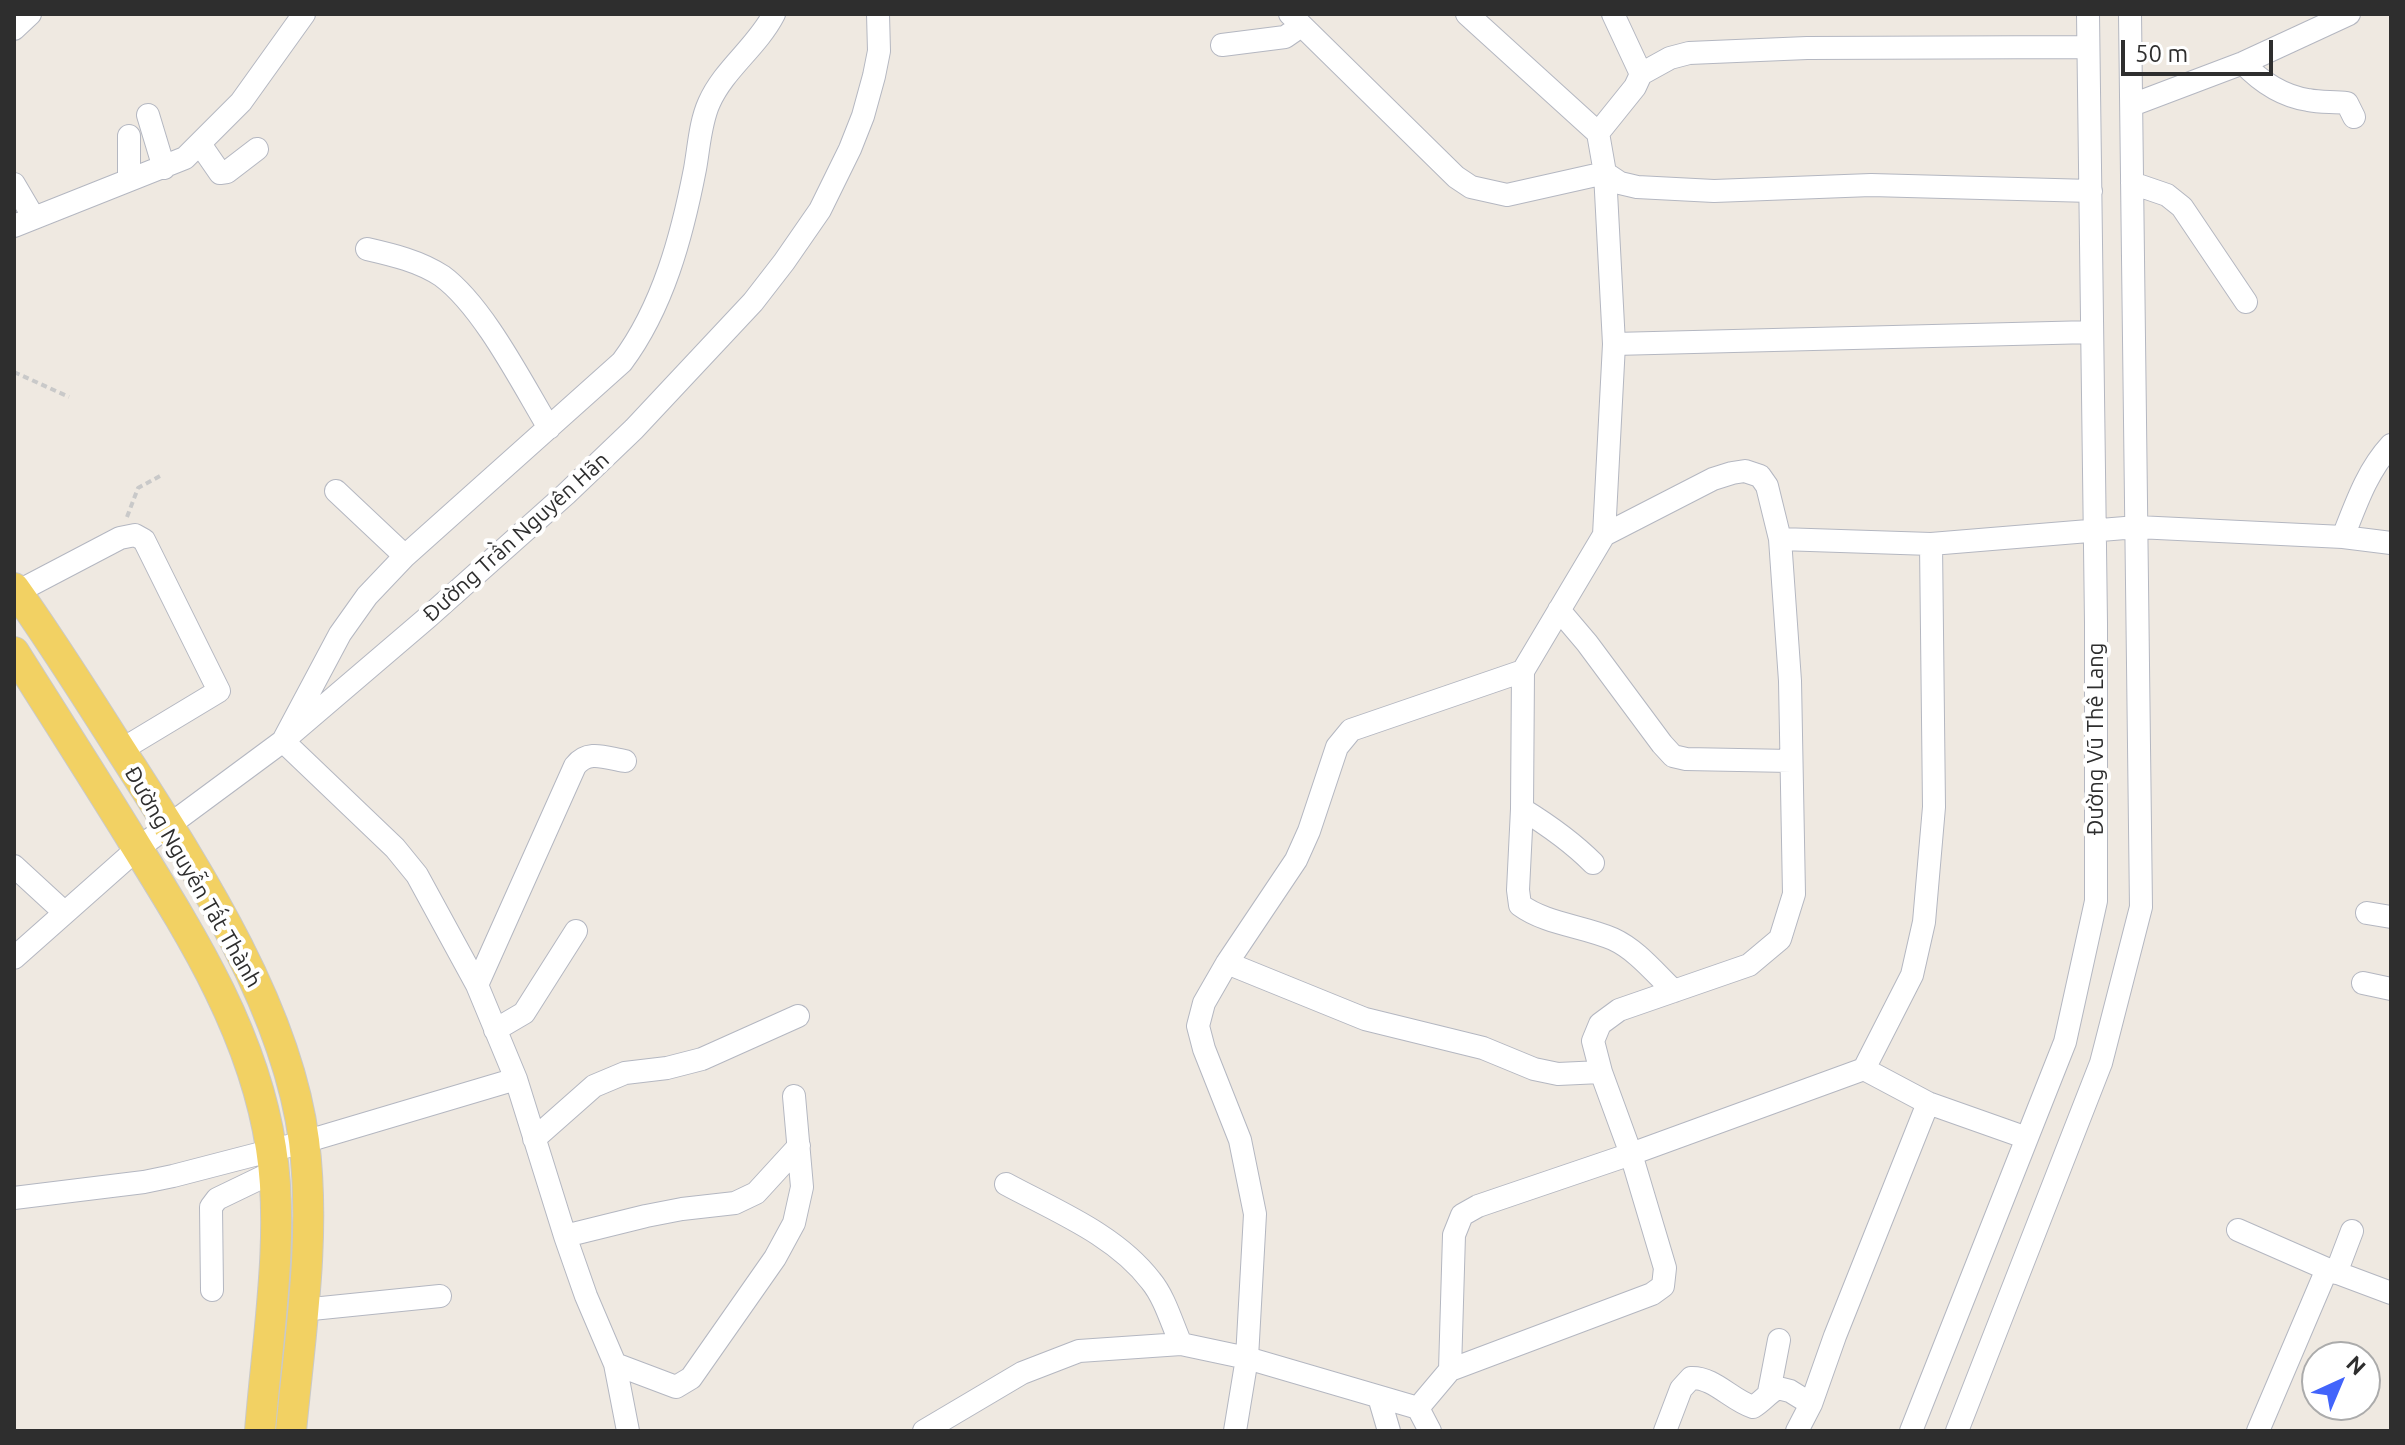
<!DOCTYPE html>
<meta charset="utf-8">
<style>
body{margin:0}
#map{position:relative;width:2405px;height:1445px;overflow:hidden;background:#efe9e1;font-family:Ubuntu,sans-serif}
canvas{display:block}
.frame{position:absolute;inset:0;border:16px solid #2e2e2e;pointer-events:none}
.north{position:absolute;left:2301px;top:1341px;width:80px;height:80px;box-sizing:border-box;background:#fff;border:2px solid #ababab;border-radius:50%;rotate:44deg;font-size:22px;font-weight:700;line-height:32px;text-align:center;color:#2e2e2e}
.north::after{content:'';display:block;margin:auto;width:28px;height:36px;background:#4264fb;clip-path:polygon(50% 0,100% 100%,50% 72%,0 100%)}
.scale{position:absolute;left:2121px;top:40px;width:152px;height:36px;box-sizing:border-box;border:4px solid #2e2e2e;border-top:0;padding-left:10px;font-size:24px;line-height:28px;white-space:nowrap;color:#2e2e2e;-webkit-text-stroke:6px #fff;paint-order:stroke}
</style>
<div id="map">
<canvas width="2405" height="1445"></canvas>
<div class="frame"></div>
<div class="north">N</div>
<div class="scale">50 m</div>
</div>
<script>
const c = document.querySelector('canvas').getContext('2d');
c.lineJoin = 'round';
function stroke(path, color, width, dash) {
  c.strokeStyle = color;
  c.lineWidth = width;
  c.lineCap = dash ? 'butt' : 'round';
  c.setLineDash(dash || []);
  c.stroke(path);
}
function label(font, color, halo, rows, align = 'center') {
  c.font = font + ' Ubuntu,sans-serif';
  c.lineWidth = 8;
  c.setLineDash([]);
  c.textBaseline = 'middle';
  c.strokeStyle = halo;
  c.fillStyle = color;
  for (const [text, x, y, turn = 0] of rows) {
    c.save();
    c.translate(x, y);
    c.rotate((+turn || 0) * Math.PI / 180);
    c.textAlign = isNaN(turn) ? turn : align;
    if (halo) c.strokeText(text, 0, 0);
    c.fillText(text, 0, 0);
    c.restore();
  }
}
const path = new Path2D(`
 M14,372L69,397
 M127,517L138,488L160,476`);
const minor = new Path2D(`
 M1290,14L1456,177L1471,187L1507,195L1605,173L1620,183L1637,187L1714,191L1871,185L2091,191
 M1467,14L1598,133L1605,173L1614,344L1604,535
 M1613,14L1641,74
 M14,29L30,14
 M1222,45L1285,37L1301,26
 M2243,63C2261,82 2282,96 2308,100C2321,103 2334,101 2347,103L2354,117
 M2132,105L2243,63L2349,14
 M148,115L164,168
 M1598,133L1635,87L1641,74L1670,58L1689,53L1807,48L2088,47
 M129,136V180
 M200,144L220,173L227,172L257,149
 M2132,183L2167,195L2182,207L2246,302
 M14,184L34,218
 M14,226L185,158L241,102L304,14
 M367,249C393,255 419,261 442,276C483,306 522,383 549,428
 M1614,344L2092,332
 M336,491L405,556
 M2343,537C2356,504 2367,471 2391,445
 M1780,539L1931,544
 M17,592L120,538L135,535L144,540L219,691L121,750
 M1559,610L1587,643L1662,744L1673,756L1686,759L1791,761
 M1522,809C1548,825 1571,841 1593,863
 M14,866L64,912
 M2367,913L2391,917
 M14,958L137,849L283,741L427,618L566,494L634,429L753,302L784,262L820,210L850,149L863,116L874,76L879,51L878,14
 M1227,963L1365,1019L1483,1048L1534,1069L1558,1074L1601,1072
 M2363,983L2391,989
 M477,985L575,766C588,749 606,758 625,761
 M495,1030L524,1013L576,931
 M1864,1069L1928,1103L2027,1138
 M534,1139L594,1086L625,1073L667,1068L702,1059L798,1016
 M14,1198L144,1182L173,1176L304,1142L516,1079
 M2238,1230L2327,1269
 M565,1236L646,1216L682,1209L735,1203L756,1193L799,1146
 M2336,1273L2352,1231
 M212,1290L211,1207L217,1199L273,1172
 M302,1310L440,1296
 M1181,1344L1247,1358L1418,1408L1430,1431
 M615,1364L676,1387L691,1378L775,1258L794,1223L802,1187L794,1096
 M1450,1370L1454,1235L1462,1215L1478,1206L1631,1154L1864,1069L1912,975L1924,922L1934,807L1931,544L2137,527L2343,537L2391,543
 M1769,1392L1779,1340
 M1379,1397L1389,1431
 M1418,1408L1450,1370L1652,1294L1663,1286L1665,1268L1631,1154L1601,1072L1593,1041L1600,1024L1619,1010L1749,965L1780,939L1794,894L1790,681L1780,539L1767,486L1760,476L1745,471L1732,473L1713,479L1604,535L1523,671L1522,809L1518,890L1520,905C1546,924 1583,926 1613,939C1637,950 1655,973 1674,991
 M628,1431L615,1364L586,1296L565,1236L516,1079L477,985L417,875L395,848L283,741L340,634L367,596L405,556L622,362C663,307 682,236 695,169C699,147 700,123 709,103C724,69 757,47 774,14
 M924,1431L1022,1373L1079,1351L1181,1344C1172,1324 1165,1298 1151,1281C1116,1235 1056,1211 1006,1184
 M1235,1431L1247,1358L1255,1214L1240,1140L1204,1049L1198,1026L1204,1003L1227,963L1296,860L1309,831L1337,747L1351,730L1523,671
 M1665,1431L1681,1389L1691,1378C1714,1377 1731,1400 1753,1407C1763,1401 1768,1393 1778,1388L1790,1391L1811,1404
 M1797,1431L1811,1404L1835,1336L1928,1103
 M1911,1431L2065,1042L2096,901V623L2088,14
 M1957,1431L2101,1063L2141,907L2130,14
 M2258,1431L2327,1269L2391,1293`);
const major = new Path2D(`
 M14,588C54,644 90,702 127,760C198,871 287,1008 304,1141C316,1237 300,1336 291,1431
 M14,652C55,717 96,781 136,846C195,941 254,1036 271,1148C285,1236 267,1341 260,1431`);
const streetNames = [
 ["Đường Trần Nguyên Hãn",516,537,-42],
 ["Đường Vũ Thê Lang",2096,739,-90],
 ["Đường Nguyễn Tất Thành",193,877,60]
];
stroke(minor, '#b4b7c1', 24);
stroke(major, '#c9c9c9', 32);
stroke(path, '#c9c9c9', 4, [6, 4]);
stroke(minor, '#fff', 22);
stroke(major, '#f2d163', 30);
label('22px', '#2e2e2e', '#fff', streetNames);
</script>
